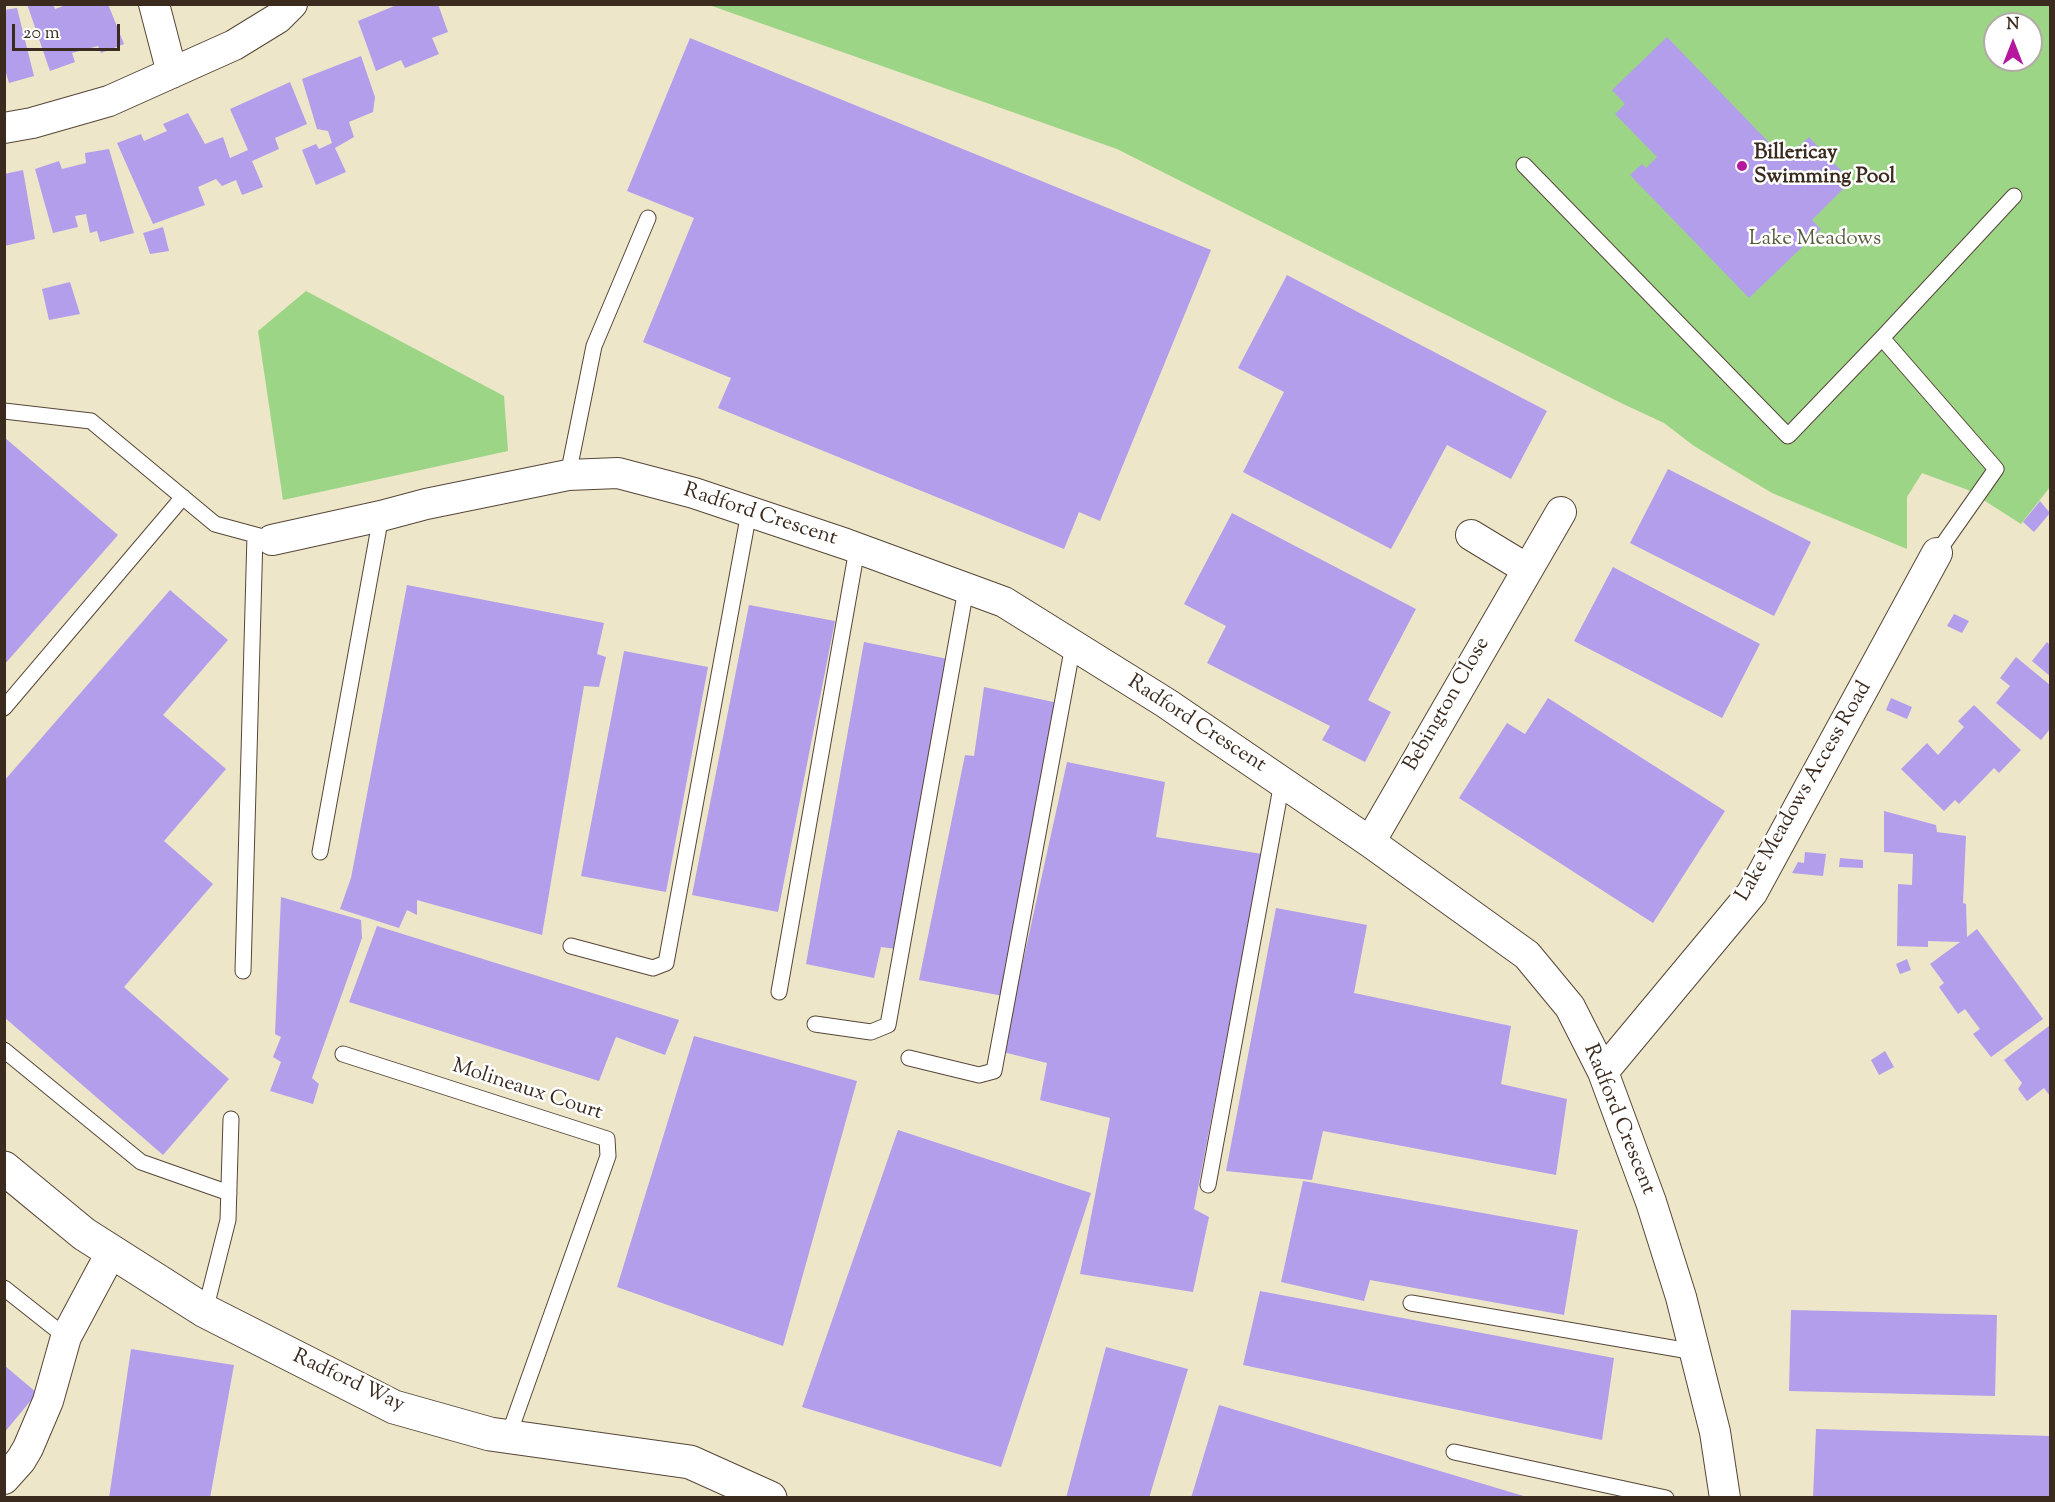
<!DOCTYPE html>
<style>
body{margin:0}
#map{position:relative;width:2055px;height:1502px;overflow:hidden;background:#ede6c9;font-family:"Sorts Mill Goudy",serif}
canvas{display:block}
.frame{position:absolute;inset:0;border:6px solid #3b2a1e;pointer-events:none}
.north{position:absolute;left:1983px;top:12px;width:60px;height:60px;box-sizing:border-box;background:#fff;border:2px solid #b1aaa5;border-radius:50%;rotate:0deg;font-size:16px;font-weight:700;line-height:24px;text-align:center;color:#3b2a1e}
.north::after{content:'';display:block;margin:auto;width:21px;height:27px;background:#b5179e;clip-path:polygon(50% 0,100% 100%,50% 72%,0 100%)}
.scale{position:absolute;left:12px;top:24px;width:108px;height:27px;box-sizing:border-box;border:3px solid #3b2a1e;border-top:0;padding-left:8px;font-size:18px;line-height:21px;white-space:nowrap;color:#3b2a1e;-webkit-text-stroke:4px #fff;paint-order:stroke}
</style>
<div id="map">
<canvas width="2055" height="1502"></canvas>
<div class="frame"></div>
<div class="north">N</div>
<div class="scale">20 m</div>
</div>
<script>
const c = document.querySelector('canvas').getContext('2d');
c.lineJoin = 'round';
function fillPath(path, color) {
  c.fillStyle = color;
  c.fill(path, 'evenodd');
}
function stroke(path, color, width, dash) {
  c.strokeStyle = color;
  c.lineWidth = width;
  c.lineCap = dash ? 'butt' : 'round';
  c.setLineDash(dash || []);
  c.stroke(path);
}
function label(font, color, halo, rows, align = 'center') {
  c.font = font + ' "Sorts Mill Goudy",serif';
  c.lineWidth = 5;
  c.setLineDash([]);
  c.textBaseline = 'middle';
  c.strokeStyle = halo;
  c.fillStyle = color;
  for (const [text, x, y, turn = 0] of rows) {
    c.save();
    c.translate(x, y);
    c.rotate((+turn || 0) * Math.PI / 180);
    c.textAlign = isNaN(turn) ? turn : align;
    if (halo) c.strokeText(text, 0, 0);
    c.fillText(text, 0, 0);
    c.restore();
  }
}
const green = new Path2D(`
 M709,5H2050V487L2021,524L1968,490L1922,473L1907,497V549L1772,493L1694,446L1664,423L1621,403L1117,149ZM1995,24H2031V60H1995Z
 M306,291L504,396L508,451L283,500L258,331Z`);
const building = new Path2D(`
 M27,4H53L55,9L69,4H108L124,44L101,53L98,46L72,53L75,62L50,71Z
 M399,4H438L448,32L432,38L439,54L405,68L401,60L376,71L358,21Z
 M17,8L34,76L9,83L6,73H4V10Z
 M1667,37L1785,159L1809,137L1851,181L1812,220L1821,229L1749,298L1630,175L1642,164L1646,168L1657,157L1615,114L1625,104L1612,90Z
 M690,38L1211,250L1100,521L1079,512L1064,549L718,408L731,378L643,342L694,218L627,191Z
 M361,56L375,97L373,112L349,122L354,137L335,148L346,172L316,185L302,150L316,144L319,149L332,143L328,131L317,129L302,79Z
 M290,82L307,124L275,138L279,149L252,161L263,187L242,195L236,180L222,186L216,179L198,187L205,205L153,224L117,143L141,134L144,141L167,131L163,124L188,113L205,144L223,137L230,158L248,150L230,109Z
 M109,149L134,233L100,242L97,231L90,233L86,214L75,216L78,227L53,233L35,169L59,161L62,169L86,163L85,153Z
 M23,170L35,239L4,246V174Z
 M163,227L169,251L150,254L143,233Z
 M1287,275L1547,411L1511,479L1447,445L1391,549L1243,472L1284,392L1238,368Z
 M70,282L80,314L49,320L42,289Z
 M4,437L118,535L4,665Z
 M1668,469L1811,542L1774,616L1630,543Z
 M2040,501L2050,513L2034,532L2023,522Z
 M1232,513L1416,609L1368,700L1391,712L1365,762L1322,740L1330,726L1207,663L1226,626L1184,604Z
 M1613,567L1760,644L1722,718L1574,641Z
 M407,585L604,623L597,654L606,657L599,687L584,686L542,935L417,900V915L407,910L399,928L340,909L351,878Z
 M170,590L228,640L163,715L226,769L164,841L213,884L124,987L229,1079L163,1155L4,1017V781Z
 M749,605L835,621L778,912L692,895Z
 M1954,614L1969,621L1962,633L1947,626Z
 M864,642L948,659L896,949L881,947L874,978L806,964Z
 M2047,642L2050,645V676L2032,661Z
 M624,651L708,667L666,892L581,876Z
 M2016,657L2050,685V729L2041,740L1996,703L2010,686L2000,678Z
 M984,687L1058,703L1003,996L919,980L965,755L974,756Z
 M1548,698L1725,811L1653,923L1459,798L1507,723L1525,734Z
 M1891,698L1912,707L1907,719L1886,710Z
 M1974,705L2021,750L1999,773L1994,768L1959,804L1955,800L1944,811L1901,769L1927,743L1938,755L1964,727L1958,721Z
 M1067,762L1165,782L1156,837L1262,854L1194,1209L1209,1217L1193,1292L1080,1274L1110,1118L1040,1100L1047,1063L1003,1052Z
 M1884,811L1936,825L1937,832L1966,836L1963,903L1966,904L1967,937L1977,929L2043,1019L1991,1057L1973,1034L1980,1029L1965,1009L1958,1014L1939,987L1944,983L1930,964L1960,942L1928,941V947L1897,946L1898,884L1912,885L1913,854L1884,852Z
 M1805,852L1826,854L1823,876L1792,873L1798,862L1804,863Z
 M1840,858L1863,860V868L1839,867Z
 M281,897L361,920L362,938L312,1078L319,1084L313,1104L270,1091L281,1062L273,1057L281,1037L275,1034Z
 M1276,908L1367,925L1354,993L1511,1026L1501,1084L1567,1099L1556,1175L1323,1131L1312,1180L1226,1171Z
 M377,926L679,1020L665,1055L616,1037L599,1081L349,1002Z
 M1907,959L1911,970L1900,974L1896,964Z
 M2049,1026L2050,1028V1096L2044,1088L2027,1101L2018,1089L2022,1083L2004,1060Z
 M694,1036L857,1081L783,1346L617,1287Z
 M1885,1051L1894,1067L1879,1075L1871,1060Z
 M898,1130L1091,1193L1001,1467L802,1407Z
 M1303,1181L1578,1230L1564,1315L1370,1280L1364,1301L1281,1282Z
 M1260,1291L1614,1358L1602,1440L1243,1365Z
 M1791,1310L1997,1315L1995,1396L1789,1391Z
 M1106,1347L1188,1369L1149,1498H1066Z
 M131,1349L234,1365L210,1498H109Z
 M4,1365L37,1393L4,1433Z
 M1219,1405L1527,1497V1498H1191Z
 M1816,1429L2050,1436L2049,1498H1813Z`);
const lane = new Path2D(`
 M1524,165L1788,436L1882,338L2014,196
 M1882,338L1996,469L1937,553
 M4,411L91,421L215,524L263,537
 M568,475L594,346L648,218
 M4,708L183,497
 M320,852L381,516
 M571,946L653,968L666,963L749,512
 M243,971L255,535
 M779,992L857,549
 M815,1024L871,1032L888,1025L966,589
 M4,1050L141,1162L229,1193
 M343,1054L607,1139L608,1156L508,1437
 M909,1058L979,1075L994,1071L1073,645
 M1208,1185L1282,782
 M4,1288L66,1337
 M1411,1303L1695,1352
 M205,1311L228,1220L231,1119
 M1454,1452L1666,1498`);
const street = new Path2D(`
 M154,4L172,73
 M4,128L32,123L109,101L234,45L278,18L292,4
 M1471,535L1527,569
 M272,540L381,516L426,504L568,475L618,473L694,493L846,544L1004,602L1166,703L1370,842L1527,955L1570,1007L1603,1072L1651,1202L1681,1297L1715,1432L1725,1498
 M1370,842L1561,512
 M1603,1072L1752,893L1937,553
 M4,1479L21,1460L28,1448L48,1401L66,1337L112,1251`);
const secondary = new Path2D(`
 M4,1168L84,1234L205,1311L394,1407L490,1434L690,1462L770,1498`);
const markers = [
 [1742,166,6,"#b5179e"]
];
const poiNames = [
 ["Billericay",1754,154],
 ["Swimming Pool",1754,178]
];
const parkNames = [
 ["Lake Meadows",1815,240]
];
const streetNames = [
 ["Radford Crescent",760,516,18],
 ["Bebington Close",1448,705,-60],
 ["Radford Crescent",1196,725,33],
 ["Lake Meadows Access Road",1805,792,-60],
 ["Molineaux Court",527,1091,18],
 ["Radford Crescent",1618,1120,68],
 ["Radford Way",348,1382,25]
];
fillPath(green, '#9dd587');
fillPath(building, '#b39eeb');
stroke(lane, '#564638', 17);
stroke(street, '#564638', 32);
stroke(secondary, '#564638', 35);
stroke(lane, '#fff', 15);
stroke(street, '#fff', 30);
stroke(secondary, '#fff', 33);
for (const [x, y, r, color] of markers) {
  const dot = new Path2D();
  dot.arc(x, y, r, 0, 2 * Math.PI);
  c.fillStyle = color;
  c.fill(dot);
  stroke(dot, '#fff', 2);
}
label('bold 21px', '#3b2a1e', '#fff', poiNames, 'left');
label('21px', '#585d3e', '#fff', parkNames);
label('21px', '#3b2a1e', '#fff', streetNames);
</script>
